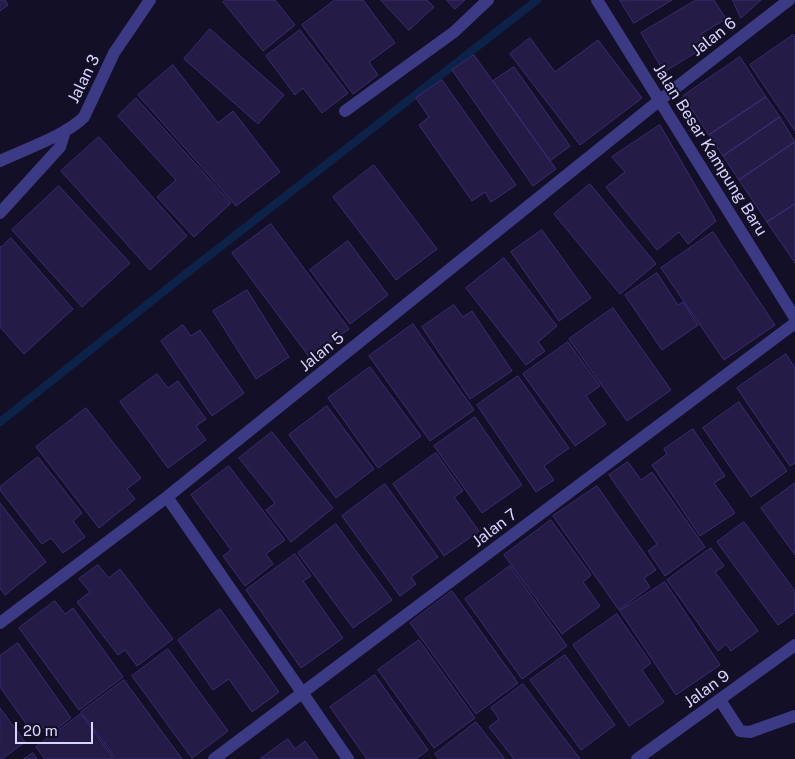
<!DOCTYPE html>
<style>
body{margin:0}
#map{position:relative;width:795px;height:759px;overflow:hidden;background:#130f26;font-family:"Public Sans",sans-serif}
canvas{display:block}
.scale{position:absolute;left:15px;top:722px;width:78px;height:22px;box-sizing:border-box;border:2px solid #d9d4ff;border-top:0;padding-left:6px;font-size:15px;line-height:18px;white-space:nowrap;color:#d9d4ff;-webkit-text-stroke:4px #130f26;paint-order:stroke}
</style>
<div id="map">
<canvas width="795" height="759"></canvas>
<div class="scale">20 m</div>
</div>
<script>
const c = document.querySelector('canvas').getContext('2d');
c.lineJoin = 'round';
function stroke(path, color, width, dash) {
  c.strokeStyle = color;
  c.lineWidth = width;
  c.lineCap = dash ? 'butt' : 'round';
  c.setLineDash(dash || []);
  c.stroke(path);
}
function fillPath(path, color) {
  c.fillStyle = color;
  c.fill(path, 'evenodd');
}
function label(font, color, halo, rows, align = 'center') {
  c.font = font + ' "Public Sans",sans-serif';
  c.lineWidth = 4;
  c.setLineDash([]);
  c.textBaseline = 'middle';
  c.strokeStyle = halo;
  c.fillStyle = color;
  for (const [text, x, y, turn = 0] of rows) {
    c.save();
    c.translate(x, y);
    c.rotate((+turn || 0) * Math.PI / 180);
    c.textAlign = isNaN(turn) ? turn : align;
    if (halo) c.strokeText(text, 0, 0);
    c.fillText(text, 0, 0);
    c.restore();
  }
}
const stream = new Path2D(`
 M0,422L183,276L537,0`);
const building = new Path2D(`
 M0,0H5L8,5L0,11Z
 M226,0H275L295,25L263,51L223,2Z
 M335,0H363L395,43L369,62L378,75L353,94L302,25Z
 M381,0H427L434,7L409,30Z
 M447,0H465L455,9Z
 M620,0H672L634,23Z
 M696,0H714L726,19L701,34L708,45L664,72L641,33Z
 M733,0H761L741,18Z
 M210,29L284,95L258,124L184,59Z
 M300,30L348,93L322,113L303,88L295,95L266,56Z
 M793,35L795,37V131L750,65Z
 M530,38L555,72L598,40L642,98L580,145L510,54Z
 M474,55L556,169L533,186L452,70Z
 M740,57L766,97L709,135L683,96Z
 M173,65L218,123L233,111L280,172L236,206L138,95Z
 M514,67L570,146L550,161L493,81Z
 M442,80L516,185L491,202L485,192L472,201L419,125L429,117L416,98Z
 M766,97L780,117L723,156L709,135Z
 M136,98L231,203L194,237L157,197L176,180L118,116Z
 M780,117L795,142L739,180L723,156Z
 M660,125L716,221L688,244L679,232L657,250L606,187L625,172L612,157Z
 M99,137L187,236L150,270L61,171Z
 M795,142V204L767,222L739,180Z
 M374,165L437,249L396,280L333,197Z
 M590,184L656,264L620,294L554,214Z
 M59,186L130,263L82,307L12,230Z
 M795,204V263L767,222Z
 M271,224L349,329L310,358L232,253Z
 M542,230L591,298L559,321L511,252Z
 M713,232L775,325L724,360L661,268Z
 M11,238L73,309L24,354L0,327V246L1,247Z
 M348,241L388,295L350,324L310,270Z
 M504,258L557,326L538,342L545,351L526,365L466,288Z
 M657,273L678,305L683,302L698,325L662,350L625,295Z
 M247,290L289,357L256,379L213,311Z
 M454,305L463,317L472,311L512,371L470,399L422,327Z
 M613,308L671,390L627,421L569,339Z
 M413,324L474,410L430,441L369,356Z
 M183,325L191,336L200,330L244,393L212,416L161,341Z
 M568,342L600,386L586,396L606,424L575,446L523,374Z
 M786,354L795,368V463L790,466L737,388Z
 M370,367L421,436L378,468L328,398Z
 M157,374L168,388L178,381L206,419L196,426L206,440L168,468L120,402Z
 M518,376L569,448L544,466L554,480L536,492L477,405Z
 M739,402L787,471L751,497L703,428Z
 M327,406L374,469L336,498L289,435Z
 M86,408L141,478L127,489L135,499L99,528L36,447Z
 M475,417L522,485L482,513L434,446Z
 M693,429L725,476L714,483L735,513L700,536L652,465L667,454L664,449Z
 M272,432L333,508L291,542L266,510L275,503L239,458Z
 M436,453L463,491L454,497L479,531L444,556L393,484Z
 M38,457L82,513L73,521L85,537L63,553L51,538L42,544L0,490V487Z
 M628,462L641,480L652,472L705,547L665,576L648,551L657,544L609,475Z
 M229,466L285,540L266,554L273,564L245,586L223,556L231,550L191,495Z
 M795,483V555L761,508Z
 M385,484L438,557L411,577L416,584L400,596L342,516Z
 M597,486L656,570L644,578L650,587L619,610L553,516Z
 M0,503L46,562L5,595L0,588Z
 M551,520L591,575L583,582L600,606L562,634L504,555Z
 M744,522L795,591V613L778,625L717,542Z
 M336,524L392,600L353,628L298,553Z
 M711,548L724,566L715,572L758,631L731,651L726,644L718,651L667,580Z
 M295,554L311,576L303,581L343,638L301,668L246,590Z
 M98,565L109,578L120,569L173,639L137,666L125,650L118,655L77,602L90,592L79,579Z
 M510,566L567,646L522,679L465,599Z
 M665,582L720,665L676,695L620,611Z
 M452,591L518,683L476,714L410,623Z
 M55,601L65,614L73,608L123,677L79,710L19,628Z
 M220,609L279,692L252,712L229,679L213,690L178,640Z
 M617,614L651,663L642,670L664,702L629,726L573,645Z
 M419,640L475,718L434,748L378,670Z
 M18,643L71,718L48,735L42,726L32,732L0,687V656Z
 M168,649L228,731L192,758L132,676Z
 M565,655L615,725L581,750L530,680Z
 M375,675L428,750L416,759H367L330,707Z
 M124,680L182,759H116L81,712Z
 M523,684L580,759H514L489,727L499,719L491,708Z
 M0,708L25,742L2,759H0Z
 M81,714L114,759H45L36,747Z
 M476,722L505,759H439L435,754Z
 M288,739L295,749L305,741L318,759H260Z
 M33,753L37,759H24Z`);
const minor = new Path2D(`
 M597,0L795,318
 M345,111L454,32L488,0
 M0,161C25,149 65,136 84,117L114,53L150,0
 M0,213L60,147L65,131
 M167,497L348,759
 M0,623L167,497L660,100L789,0
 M720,700L740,731L750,732L795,716
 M214,759L795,323
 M637,759L795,645`);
const streetNames = [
 ["Jalan 6",714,37,-38],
 ["Jalan 3",84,79,-64],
 ["Jalan Besar Kampung Baru",710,150,58],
 ["Jalan 5",322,352,-39],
 ["Jalan 7",495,528,-37],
 ["Jalan 9",707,689,-36]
];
stroke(stream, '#0c2248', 8);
fillPath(building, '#241b47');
stroke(building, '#3b2d73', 1);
stroke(minor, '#3d3a85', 12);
label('16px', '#d9d4ff', '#130f26', streetNames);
</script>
